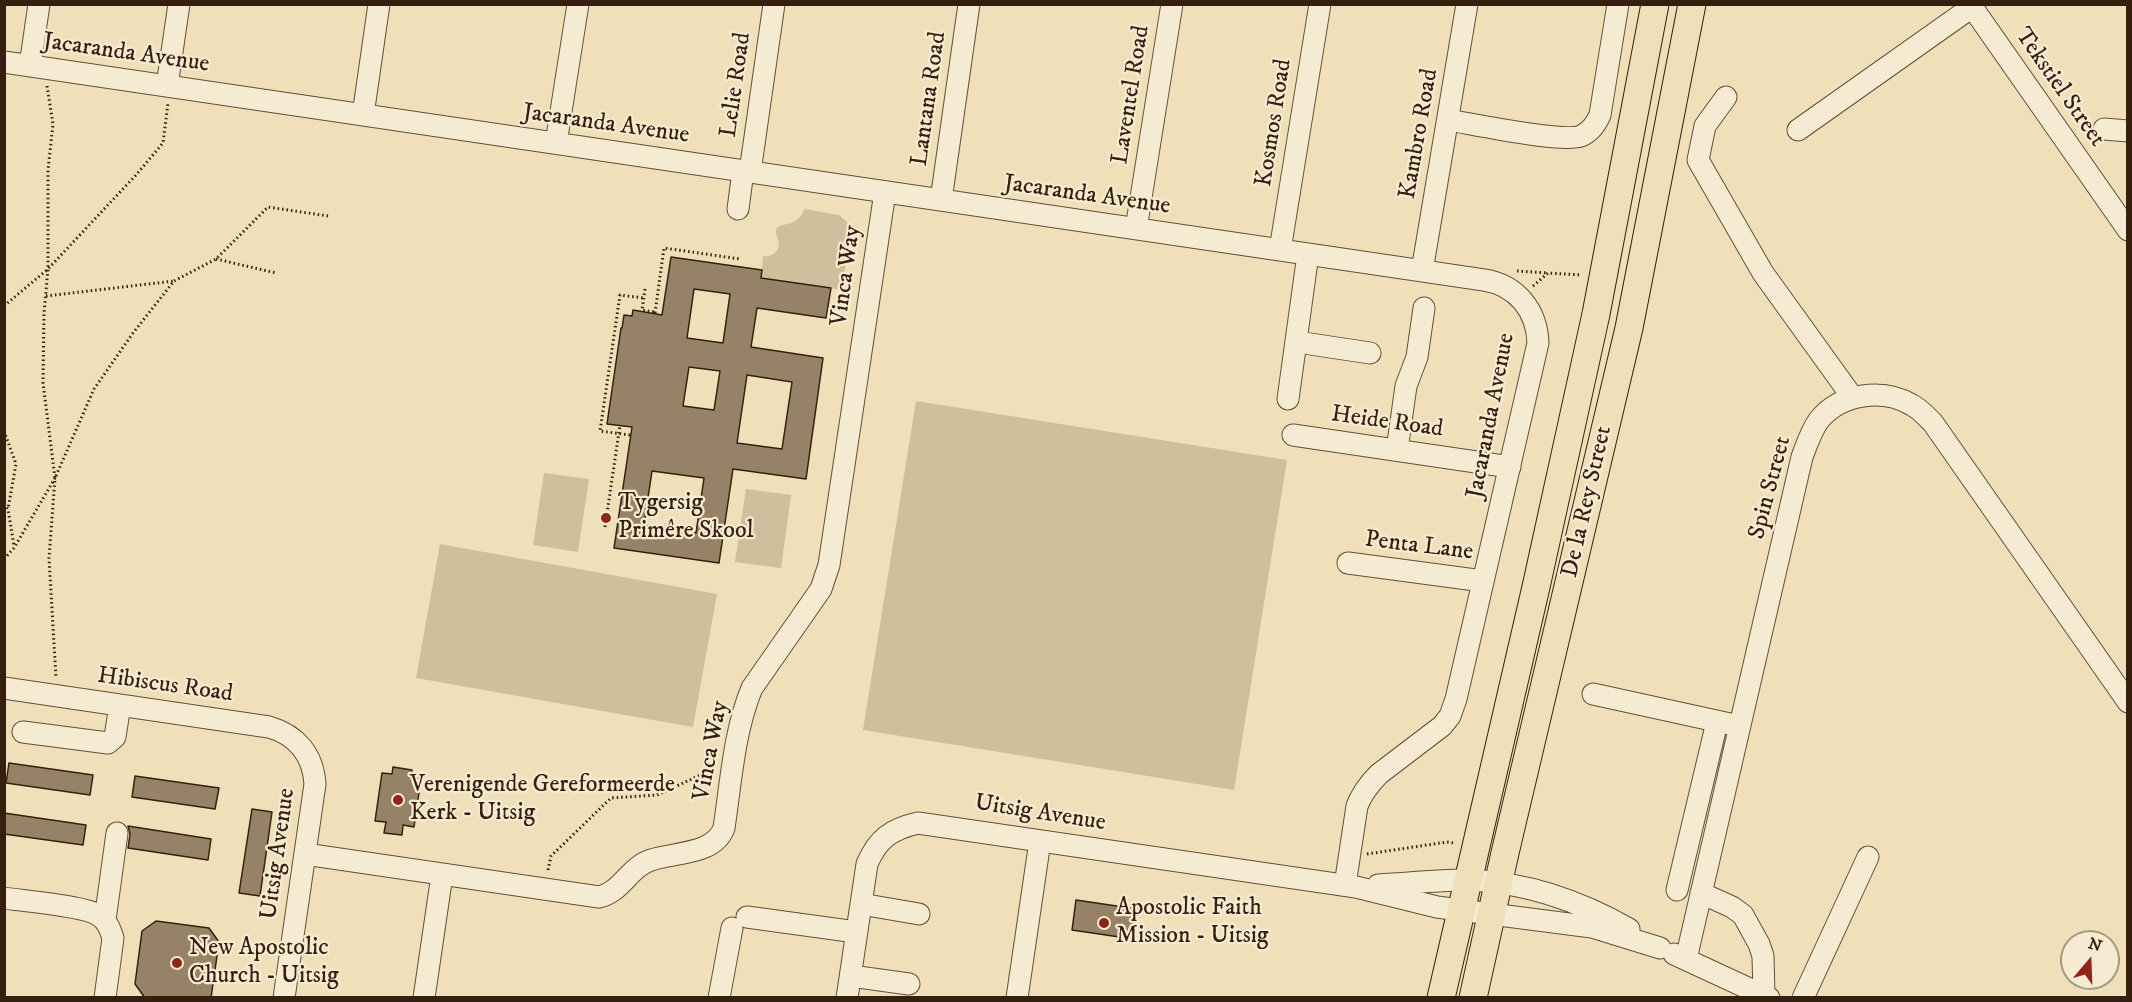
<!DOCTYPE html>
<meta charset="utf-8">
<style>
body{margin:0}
#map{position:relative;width:2132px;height:1002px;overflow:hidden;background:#efe0b9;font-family:"IM FELL DW Pica",serif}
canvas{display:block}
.frame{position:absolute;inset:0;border:6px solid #351f0e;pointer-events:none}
.north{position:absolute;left:2060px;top:930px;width:60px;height:60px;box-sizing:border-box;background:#f5ebd2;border:2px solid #a89984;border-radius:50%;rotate:19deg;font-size:16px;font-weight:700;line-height:24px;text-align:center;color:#351f0e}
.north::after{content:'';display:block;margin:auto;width:21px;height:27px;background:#8f2418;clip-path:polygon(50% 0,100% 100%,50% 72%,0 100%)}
</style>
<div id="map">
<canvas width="2132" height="1002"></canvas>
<div class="frame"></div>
<div class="north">N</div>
</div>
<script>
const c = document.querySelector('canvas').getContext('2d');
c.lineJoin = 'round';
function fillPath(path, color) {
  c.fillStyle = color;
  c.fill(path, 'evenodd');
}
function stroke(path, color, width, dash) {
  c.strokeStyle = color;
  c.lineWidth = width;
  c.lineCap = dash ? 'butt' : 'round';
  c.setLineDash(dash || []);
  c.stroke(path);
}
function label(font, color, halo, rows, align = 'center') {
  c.font = font + ' "IM FELL DW Pica",serif';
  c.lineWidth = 4.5;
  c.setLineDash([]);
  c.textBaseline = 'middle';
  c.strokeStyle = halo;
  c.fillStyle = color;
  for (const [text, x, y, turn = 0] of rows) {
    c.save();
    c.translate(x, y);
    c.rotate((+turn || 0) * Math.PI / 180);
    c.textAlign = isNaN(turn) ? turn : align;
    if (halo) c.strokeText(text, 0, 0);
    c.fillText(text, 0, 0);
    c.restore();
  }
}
const green = new Path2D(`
 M804,209L839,215L847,222L850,233L842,290L761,278L763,256C771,257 776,254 779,246C779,241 776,236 776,232C776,220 798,230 804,209Z
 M916,401L1287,460L1234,790L863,730Z
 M544,473L589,479L578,552L533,545Z
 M746,489L791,495L781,568L735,562Z
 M440,544L717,594L693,727L416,678Z`);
const building = new Path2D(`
 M671,257L762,270L761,278L831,288L826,318L757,308L751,347L823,358L806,479L733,469L719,563L614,548L632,427L607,424L621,328H622L624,315L632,316L633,310L662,315ZM694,289L730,294L723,343L687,338ZM689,367L720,371L714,410L683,406ZM747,375L792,382L782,449L737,443ZM652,471L704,478L696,533L644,525Z
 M9,763L93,775L90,795L6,783Z
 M393,767L412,770L411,777L421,779L414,827L403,825L402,835L384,833L386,822L375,821L382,773L392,774Z
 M135,776L219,788L215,809L132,797Z
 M252,809L272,812L260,896L239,893Z
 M4,813L86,825L83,845L4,834Z
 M128,826L211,839L208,860L128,848L130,834Z
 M1076,900L1137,909L1133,939L1072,930Z
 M156,921L209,928L219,942L211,998H145L135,984L142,931Z`);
const path = new Path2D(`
 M47,86L53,124L48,170V269L44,313L43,383L55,478L94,389L133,333L174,281L216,259L268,207L328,216
 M216,259L276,273
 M1517,271L1548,273
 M1533,286L1548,273L1582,275
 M645,289L642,310L655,312
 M46,296L174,281
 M4,306L48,269L136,175L163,143L168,103
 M655,313L664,248L740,259
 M4,431L16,464L8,509
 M630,435L600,431L620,295L644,298
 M4,504L8,509L14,546
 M605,527L620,425
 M4,559L14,548L55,478L49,558L56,678
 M1367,854L1447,842L1454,843
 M548,870L551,856L611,798L657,795L707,772L714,753`);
const minor = new Path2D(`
 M1970,4L2128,230
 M4,62L1484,280C1517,285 1537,311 1538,343L1456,699L1450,716L1442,726L1379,774C1369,784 1362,793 1357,806L1345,885
 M30,66L39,4
 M167,86L179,4
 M1726,97L1705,126L1698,160L1763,273L1853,398
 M363,115L379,4
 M1448,120C1473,124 1562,143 1581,136C1590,132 1596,124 1600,115L1618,4
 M2104,129L2128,131
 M1798,130L1972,7
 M556,143L578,4
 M750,172L774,4
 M941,200L969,4
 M738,209L743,171
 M1136,229L1172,4
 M1280,250L1320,4
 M1422,271L1467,4
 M1297,342L1370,353
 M1288,399L1308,254
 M1293,435L1510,467
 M1397,450L1406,386L1417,357L1424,308
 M1348,563L1483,581
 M4,688L269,727C297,735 313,755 315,784L284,998
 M1593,694L1730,724
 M23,732L108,743L115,737L120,705
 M305,854L599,897C622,892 629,867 651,860C675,852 714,855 724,828C731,782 734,731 752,688L821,589L829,565L885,192
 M1378,885C1408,884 1440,879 1471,880C1527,883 1580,901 1629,929
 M1677,890L1717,722
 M1701,893L1732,907L1743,915L1759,944L1763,956L1764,995
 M4,898C24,901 85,906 98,915C107,920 110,929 113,938L105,998
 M861,904L919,914
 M747,917L856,932
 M105,920L117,833
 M1674,954L1769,998
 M1686,959L1802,457C1807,444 1811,431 1819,420C1841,393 1883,388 1912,405C1920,409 1927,417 1933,423L2128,702
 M851,976L909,984
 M424,998L442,875
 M719,998L732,928
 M847,998L867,864C878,838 892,829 918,823L1356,887L1437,907L1592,927L1660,948
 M1017,998L1040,841
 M1803,998L1868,857`);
const major = new Path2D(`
 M1441,998L1536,587L1596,314L1655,4
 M1473,998L1505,853L1629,328L1692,4`);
const markers = [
 [606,518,6,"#8f2418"],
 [398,800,6,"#8f2418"],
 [1104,923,6,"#8f2418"],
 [177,963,6,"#8f2418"]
];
const streetNames = [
 ["Jacaranda Avenue",126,54,8],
 ["Lelie Road",737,85,-82],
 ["Tekstiel Street",2059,88,55],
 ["Laventel Road",1132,95,-81],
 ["Lantana Road",930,99,-82],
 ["Kosmos Road",1275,123,-81],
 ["Jacaranda Avenue",606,125,8],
 ["Kambro Road",1420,134,-80],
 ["Jacaranda Avenue",1087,196,8],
 ["Vinca Way",847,276,-82],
 ["Jacaranda Avenue",1492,416,-79],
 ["Heide Road",1387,423,8],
 ["Spin Street",1771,488,-75],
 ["De la Rey Street",1588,502,-77],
 ["Penta Lane",1419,547,7],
 ["Hibiscus Road",165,686,8],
 ["Vinca Way",712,751,-79],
 ["Uitsig Avenue",1040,814,9],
 ["Uitsig Avenue",279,854,-82]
];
const poiNames = [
 ["Tygersig",618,504],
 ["Primêre Skool",618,532],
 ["Verenigende Gereformeerde",410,786],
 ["Kerk - Uitsig",410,814],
 ["Apostolic Faith",1116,909],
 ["Mission - Uitsig",1116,937],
 ["New Apostolic",189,949],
 ["Church - Uitsig",189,977]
];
fillPath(green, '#cfbf9c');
fillPath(building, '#968367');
stroke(building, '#351f0e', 1.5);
stroke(minor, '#644f39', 23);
stroke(major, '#351f0e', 29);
stroke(path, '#351f0e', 3, [1.5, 3]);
stroke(minor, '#f5ebd2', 21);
stroke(major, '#efe0b9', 27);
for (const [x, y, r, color] of markers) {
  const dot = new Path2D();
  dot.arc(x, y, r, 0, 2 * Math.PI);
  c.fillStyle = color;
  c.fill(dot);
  stroke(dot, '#f5ebd2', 2);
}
label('24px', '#351f0e', '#f5ebd2', streetNames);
label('24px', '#351f0e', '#f5ebd2', poiNames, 'left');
</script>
